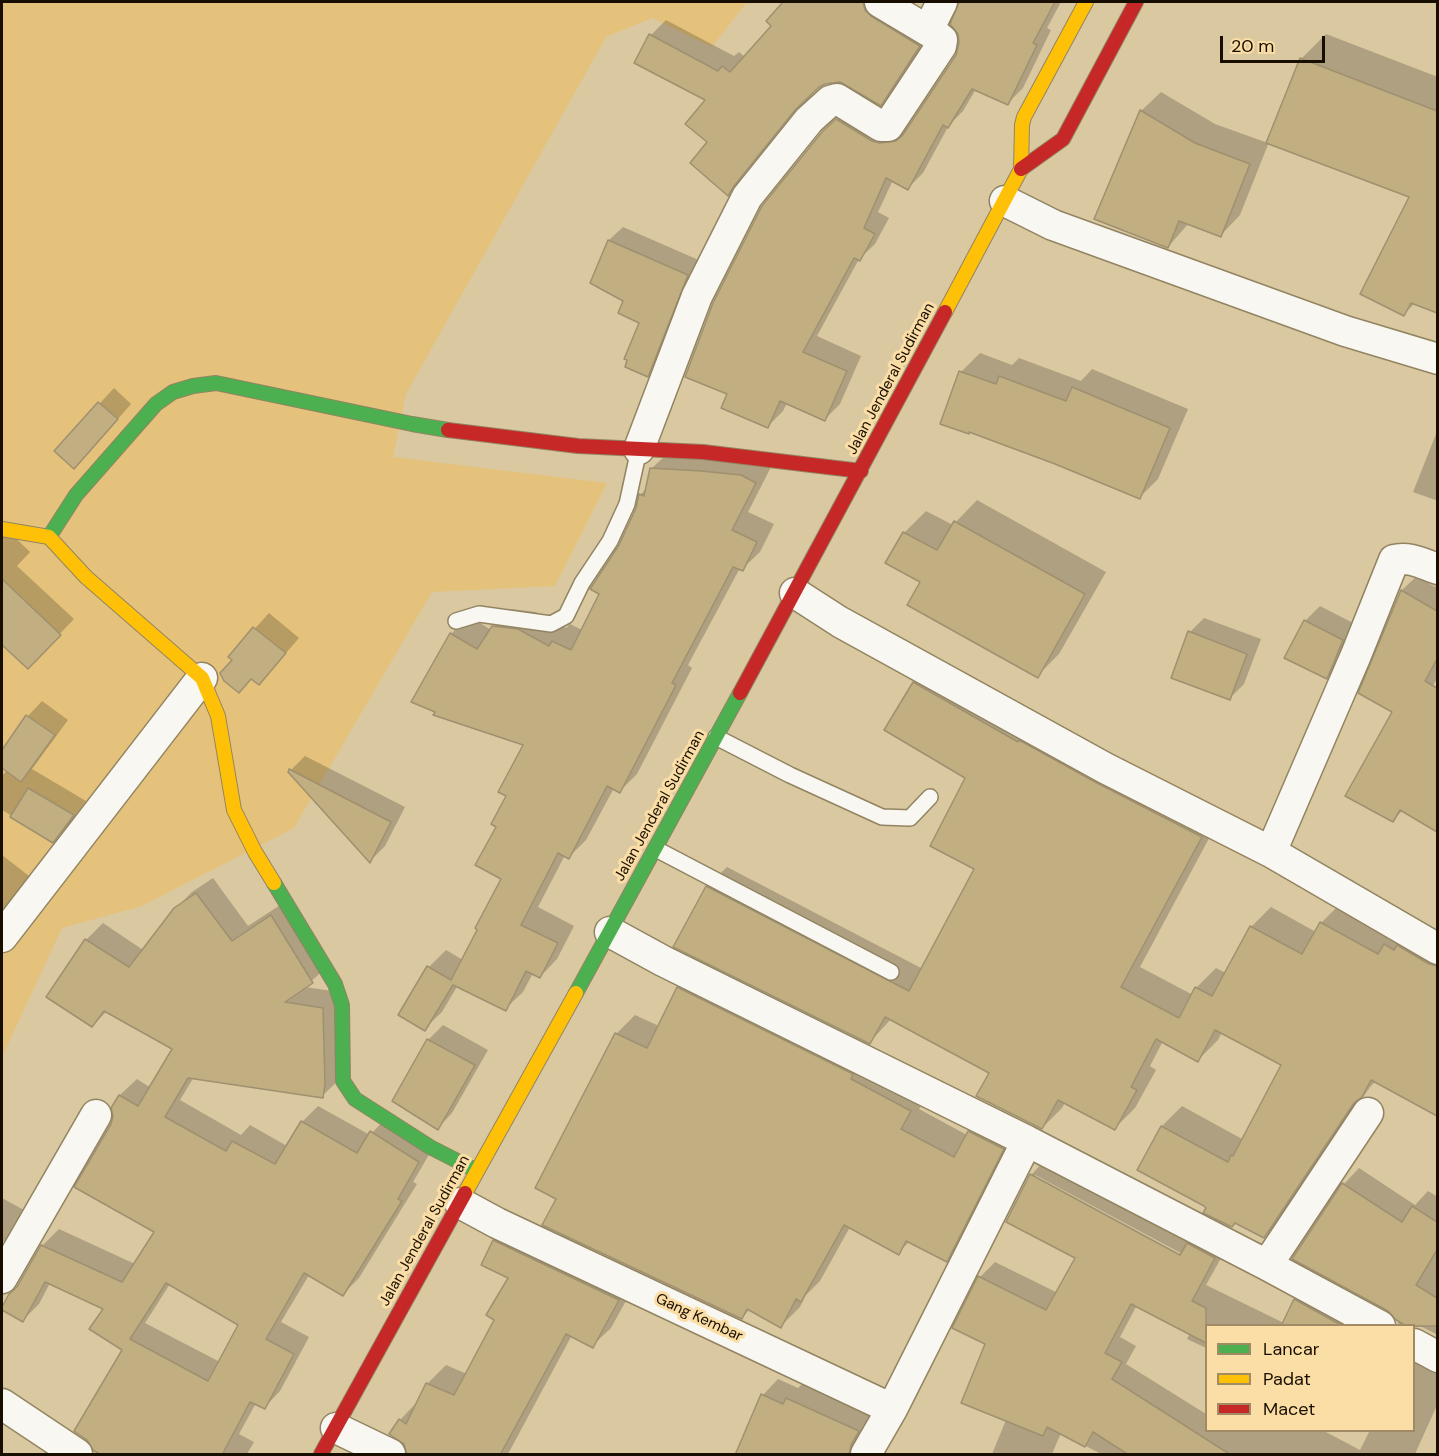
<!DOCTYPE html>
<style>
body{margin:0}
#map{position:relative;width:1439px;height:1456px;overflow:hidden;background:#dac8a0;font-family:"DM Sans",sans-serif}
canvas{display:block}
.frame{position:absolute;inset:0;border:3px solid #180e00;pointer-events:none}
.legend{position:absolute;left:1205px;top:1324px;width:210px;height:108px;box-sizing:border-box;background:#fbdea6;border:2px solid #a08b64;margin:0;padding:8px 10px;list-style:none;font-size:18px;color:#180e00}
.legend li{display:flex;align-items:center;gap:12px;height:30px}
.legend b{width:30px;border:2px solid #a08b64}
.scale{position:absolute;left:1220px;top:36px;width:105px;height:27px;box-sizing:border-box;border:3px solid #180e00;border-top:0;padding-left:8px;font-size:18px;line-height:21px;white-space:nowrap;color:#180e00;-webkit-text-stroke:4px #fbdea6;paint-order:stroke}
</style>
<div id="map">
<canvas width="1439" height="1456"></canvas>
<div class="frame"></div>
<ul class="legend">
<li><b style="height:8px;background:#4caf50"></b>Lancar</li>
<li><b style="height:8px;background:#ffc107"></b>Padat</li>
<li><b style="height:8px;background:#c62828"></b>Macet</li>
</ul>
<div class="scale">20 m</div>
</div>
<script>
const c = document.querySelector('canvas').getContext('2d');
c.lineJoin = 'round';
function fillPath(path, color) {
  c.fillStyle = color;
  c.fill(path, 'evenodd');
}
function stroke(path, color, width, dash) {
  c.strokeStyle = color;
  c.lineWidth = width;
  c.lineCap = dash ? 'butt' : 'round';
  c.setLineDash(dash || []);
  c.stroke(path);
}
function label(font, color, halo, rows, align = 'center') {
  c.font = font + ' "DM Sans",sans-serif';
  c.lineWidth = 6;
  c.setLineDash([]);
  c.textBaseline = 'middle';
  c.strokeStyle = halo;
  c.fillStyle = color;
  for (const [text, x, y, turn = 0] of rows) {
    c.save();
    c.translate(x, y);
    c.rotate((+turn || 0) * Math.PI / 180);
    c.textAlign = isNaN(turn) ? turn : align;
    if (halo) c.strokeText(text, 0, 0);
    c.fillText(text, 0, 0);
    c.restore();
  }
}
const green = new Path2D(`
 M2,2H747L712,47L652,18L606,37L406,394L393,457L607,483L555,586L432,592L294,828L142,906L62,928L2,1057Z`);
const shadow = new Path2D(`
 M785,2H824L836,13L843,2H886L934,30L896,89L881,104L840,81H832L818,87L806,97L748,169L743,179L728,194L709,142L707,100L651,35L666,20L734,56L739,52L745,57L773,26L768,21Z
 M960,2H1061L1047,28L1051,30L1023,88L1008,103L976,89L963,111L949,125L923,173L908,188L893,180L878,212L889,218L875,244L859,259L817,336L861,356L840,404L825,419L787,403L783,411L768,426L823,133L839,117L896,129L910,127L957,56L961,43L959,10Z
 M1326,34L1438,77V311L1415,303L1404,314L1411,196L1269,142L1240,215L1221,235L1189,223L1168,247L1141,111L1161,92L1215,124L1268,143L1301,59Z
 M623,227L701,261L661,362L648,375L641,322L625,301L592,283L609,240Z
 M980,353L1012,365L1019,358L1081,381L1092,369L1188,409L1158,479L1139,498L1056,463L970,431L961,372Z
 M114,388L131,404L89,452L56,451Z
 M1438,429V501L1413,492Z
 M669,452L772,465L748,512L774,524L760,552L742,569L740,568L688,665L692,668L637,774L620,791L614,788L586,840L569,857L565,855L538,907L574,926L557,959L540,977L533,973L523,992L505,1009L458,985L442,1012L424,1029L429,967L446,950L463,960L503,878L498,826L525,744L437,712L413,701L451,634L469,616L491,630L511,609L536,612L566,628L570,624L582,630L601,594L637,508L640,495L647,488L651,469Z
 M977,500L1106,572L1059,654L1037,676L922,582L887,563L905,532L926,511L953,525Z
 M2,525L30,552L17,566L74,619L28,667L2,642Z
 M1417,576L1435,587L1438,584V677L1422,704L1412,715L1438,729V830L1403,810L1392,821L1398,714L1360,693L1402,590Z
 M1320,606L1357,625L1341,663L1326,678L1305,621Z
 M269,613L299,638L273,668L252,678L239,691L234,660L230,656Z
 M1204,618L1261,639L1244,684L1229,699L1190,632Z
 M934,663L1221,816L1140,967L1193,995L1196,988L1216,968L1226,973L1251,927L1271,907L1316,932L1321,923L1341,903L1438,937V1109L1434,1113L1376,1081L1370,1087L1284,1216L1264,1236L1139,1169L1162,1126L1182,1106L1244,1140L1283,1065L1222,1032L1218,1040L1198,1060L1163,1041L1150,1066L1156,1070L1135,1108L1115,1128L1065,1102L1062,1108L1042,1128L991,1072L891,1019L870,1042L707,887L727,867L923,969L976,869L967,778L914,683Z
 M42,701L68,720L32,769L86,801L67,827L53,841L2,810V776L7,770L2,766V752L28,716Z
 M305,756L405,807L385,846L370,861L289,772Z
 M2,855L29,876L2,913Z
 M213,878L248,926L288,900L328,966L305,987L339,992V1080L322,1096L194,1077L180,1100L241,1135L250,1125L287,1146L302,1122L318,1106L370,1135L388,1116L434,1146L413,1182L417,1184L359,1278L343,1294L309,1275L281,1322L309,1337L280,1391L264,1408L256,1403L239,1434L254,1442L247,1454H104L124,1350L105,1308L50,1283L39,1304L23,1320L20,1284L42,1246L59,1229L135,1264L157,1231L112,1124L115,1116L113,1108L120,1095L137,1079L151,1088L175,1048L107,1011L92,1026L48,997L86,940L103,923L143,950L175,909L192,892ZM170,1284L240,1324L220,1362L145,1323Z
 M697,969L929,1092L919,1109L967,1135L988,1113L1022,1130L965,1242L946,1261L910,1241L898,1253L850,1227L820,1281L806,1295L800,1307L781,1326L750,1309L742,1318L558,1199L616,1034L635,1015L659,1026L678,988Z
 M443,1025L488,1050L452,1113L438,1128L394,1100L429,1039Z
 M1046,1159L1230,1242L1206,1285L1284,1323L1295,1300L1311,1285L1386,1326H1206V1348L1187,1339L1190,1333L1137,1305L1120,1337L1136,1346L1126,1364L1206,1414V1430H1322L1360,1450L1370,1430H1414V1335L1438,1353V1403L1415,1454H1101L1061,1433L1052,1454H992L1006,1420L986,1344L980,1277L995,1262L1058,1293L1077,1258L1031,1175ZM1035,1175L1188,1257L1186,1259L1035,1178Z
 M1359,1168L1415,1205L1428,1191L1438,1197V1335L1422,1327L1399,1326L1396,1316L1389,1310L1294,1258L1344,1184Z
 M2,1198L24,1210L10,1235L2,1243Z
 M513,1222L637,1281L611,1328L592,1346L572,1335L508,1454H397L401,1451L408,1452L406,1444L391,1434L400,1420L419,1400L428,1383L446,1365L467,1374L496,1319L510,1277L494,1241Z
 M778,1379L798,1388L803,1383L874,1415L866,1454H736L763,1395Z`);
const building = new Path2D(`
 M783,2H863L865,10L871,16L920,46L881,106L840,82L825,84L818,88L796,109L734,186L728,196L690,163L707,142L685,124L705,100L634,63L649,34L718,71L722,66L730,72L771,26L766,21Z
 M959,2H1055L1033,43L1037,45L1008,105L972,89L948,128L943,125L908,190L886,178L864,228L875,234L860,261L854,258L803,352L847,371L825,421L780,401L768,428L721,408L727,394L685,377L713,303L762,206L822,132L836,119L872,141L880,143L896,141L902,136L956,55L959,43L958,34L950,24Z
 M1300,58L1437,111V313L1411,303L1404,316L1360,294L1409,197L1266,143Z
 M1140,110L1195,143L1250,164L1221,237L1179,221L1168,248L1094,219Z
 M608,240L688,275L648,377L625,367L627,360L624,359L639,323L618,313L623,301L590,283Z
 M959,371L996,384L999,376L1066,401L1072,387L1170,428L1140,499L1055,464L969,432V434L940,424Z
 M98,402L118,419L74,469L54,451Z
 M650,468L701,471L741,475L756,483L732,530L757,542L743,571L733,567L672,683L676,685L620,793L607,786L569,859L558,853L521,925L558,943L540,978L526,971L506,1011L453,985L425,1031L398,1015L427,966L451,980L477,930L475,928L501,879L475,865L496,827L491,824L506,796L498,792L523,745L433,715L435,712L411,702L450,633L477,649L492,626L518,629L549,646L552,641L571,650L599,594L590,589L619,545L636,508L639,494L644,496Z
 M954,521L1085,594L1038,678L907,605L920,582L885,563L903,532L937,550Z
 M2,579L61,635L28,669L2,645Z
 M1401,590L1437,611V659L1425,681L1437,688V832L1400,810L1393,822L1345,796L1392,712L1358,693Z
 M1304,620L1343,640L1327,679L1284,658Z
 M253,627L286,653L259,685L251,679L239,693L224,681L220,673L232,660L228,657Z
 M1188,631L1247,654L1230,700L1171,678Z
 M913,682L1018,742L1019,740L1097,783L1202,837L1121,987L1179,1018L1195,987L1212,996L1250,926L1302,954L1320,922L1378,954L1384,944L1394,950L1397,945L1429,964L1437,966V1116L1371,1080L1362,1097L1354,1103L1264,1238L1235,1223L1232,1227L1203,1213L1206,1208L1204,1206L1137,1170L1161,1126L1228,1162L1231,1155L1233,1156L1281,1065L1215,1030L1198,1062L1156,1039L1131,1087L1137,1090L1115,1130L1058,1100L1042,1129L976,1096L989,1073L885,1017L870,1044L673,947L706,886L909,991L974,869L930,846L965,778L884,730Z
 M26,715L55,735L21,782L2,768V750Z
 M289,769L391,822L370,863L288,772Z
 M28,788L74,815L53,843L10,817Z
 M196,893L232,941L271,915L313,983L285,1002L323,1008L325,1084L323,1098L188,1078L165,1117L226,1151L232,1141L275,1164L301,1121L357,1153L370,1131L419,1162L398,1199L402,1201L343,1296L304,1273L266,1339L294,1354L265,1409L250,1402L222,1455H101L93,1450L87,1440L74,1431L122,1350L89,1329L103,1309L45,1282L23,1322L2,1310V1307L9,1294L17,1287L41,1245L122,1282L154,1232L74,1187L111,1124L113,1116L111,1108L119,1095L138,1106L172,1049L104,1011L92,1027L46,997L85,939L129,967L174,908ZM166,1283L238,1325L208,1381L130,1339Z
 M677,987L853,1074L851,1079L911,1111L901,1129L954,1157L968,1131L1004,1149L947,1262L906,1241L899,1255L844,1225L801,1302L796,1299L781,1328L747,1309L742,1319L542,1225L556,1199L535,1188L615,1033L647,1048Z
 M427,1039L475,1065L438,1130L392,1101Z
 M1030,1174L1180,1255L1187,1243L1215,1258L1192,1301L1206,1308V1343L1131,1304L1105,1353L1122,1362L1112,1379L1231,1455H1129L1093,1432L1085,1447L1047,1427L1043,1436L961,1403L985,1344L952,1328L978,1276L1046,1310L1075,1258L1006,1222Z
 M1342,1183L1402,1222L1412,1206L1437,1222V1250L1416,1285L1437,1298V1326H1406L1395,1319L1388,1311L1292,1259Z
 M493,1240L619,1300L593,1348L566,1334L500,1455H407L404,1444L389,1434L399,1419L406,1424L426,1383L454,1395L494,1320L486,1315L508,1278L481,1265Z
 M1294,1299L1339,1324V1326H1281Z
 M761,1394L783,1404L786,1398L859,1431L851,1445L849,1455H735Z`);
const lane = new Path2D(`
 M456,621L479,614L551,624L566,616L582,583L610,541L627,504L639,449
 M716,737L790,775L882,817L910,818L930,797
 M656,849L891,972`);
const street = new Path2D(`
 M928,30L942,2
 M1005,201L1053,225L1345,331L1438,359
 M639,449L697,296L747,197L809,120L830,101L837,99L881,126H888L941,46L942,40L937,36L880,2
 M795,593L840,622L1105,768L1271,852L1438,949
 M1271,852L1356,655L1394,560C1409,556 1423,564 1438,569
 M610,932L663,961L1027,1141L892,1409
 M2,937L202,678
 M1027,1141L1267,1265L1380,1326
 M460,1203L497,1223L892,1409L866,1454
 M1267,1265L1368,1113
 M2,1278L96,1115
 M1414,1344L1438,1357
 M2,1404L77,1454
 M336,1428L390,1454`);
const fast = new Path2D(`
 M49,537L76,495L156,404L173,392L193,386L216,383L412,424L448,430
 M274,883L335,984L342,1005L343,1081L355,1099L430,1147L477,1171
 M576,993L740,693`);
const slow = new Path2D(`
 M945,312L1021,169L1022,125L1024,117L1086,2
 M2,529L49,537L86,577L202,678L218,716L234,810L255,852L274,883
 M465,1193L576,993`);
const jam = new Path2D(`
 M1021,169L1063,139L1136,2
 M448,430L578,446L703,452L861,471
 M740,693L945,312
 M321,1454L465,1193`);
const streetNames = [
 ["Jalan Jenderal Sudirman",891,379,-62],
 ["Jalan Jenderal Sudirman",660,806,-61],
 ["Jalan Jenderal Sudirman",425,1231,-61],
 ["Gang Kembar",699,1318,25]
];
fillPath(green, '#e4c27b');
fillPath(shadow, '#0003');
fillPath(building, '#c1ae81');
stroke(building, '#9f9070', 1.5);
stroke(lane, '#928462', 18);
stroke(street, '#928462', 33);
stroke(fast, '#928462', 16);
stroke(slow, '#928462', 16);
stroke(jam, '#928462', 16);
stroke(lane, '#f9f7f1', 15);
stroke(street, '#f9f7f1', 30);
stroke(fast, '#4caf50', 14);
stroke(slow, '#ffc107', 14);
stroke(jam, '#c62828', 14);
label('15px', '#180e00', '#fbdea6', streetNames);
</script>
